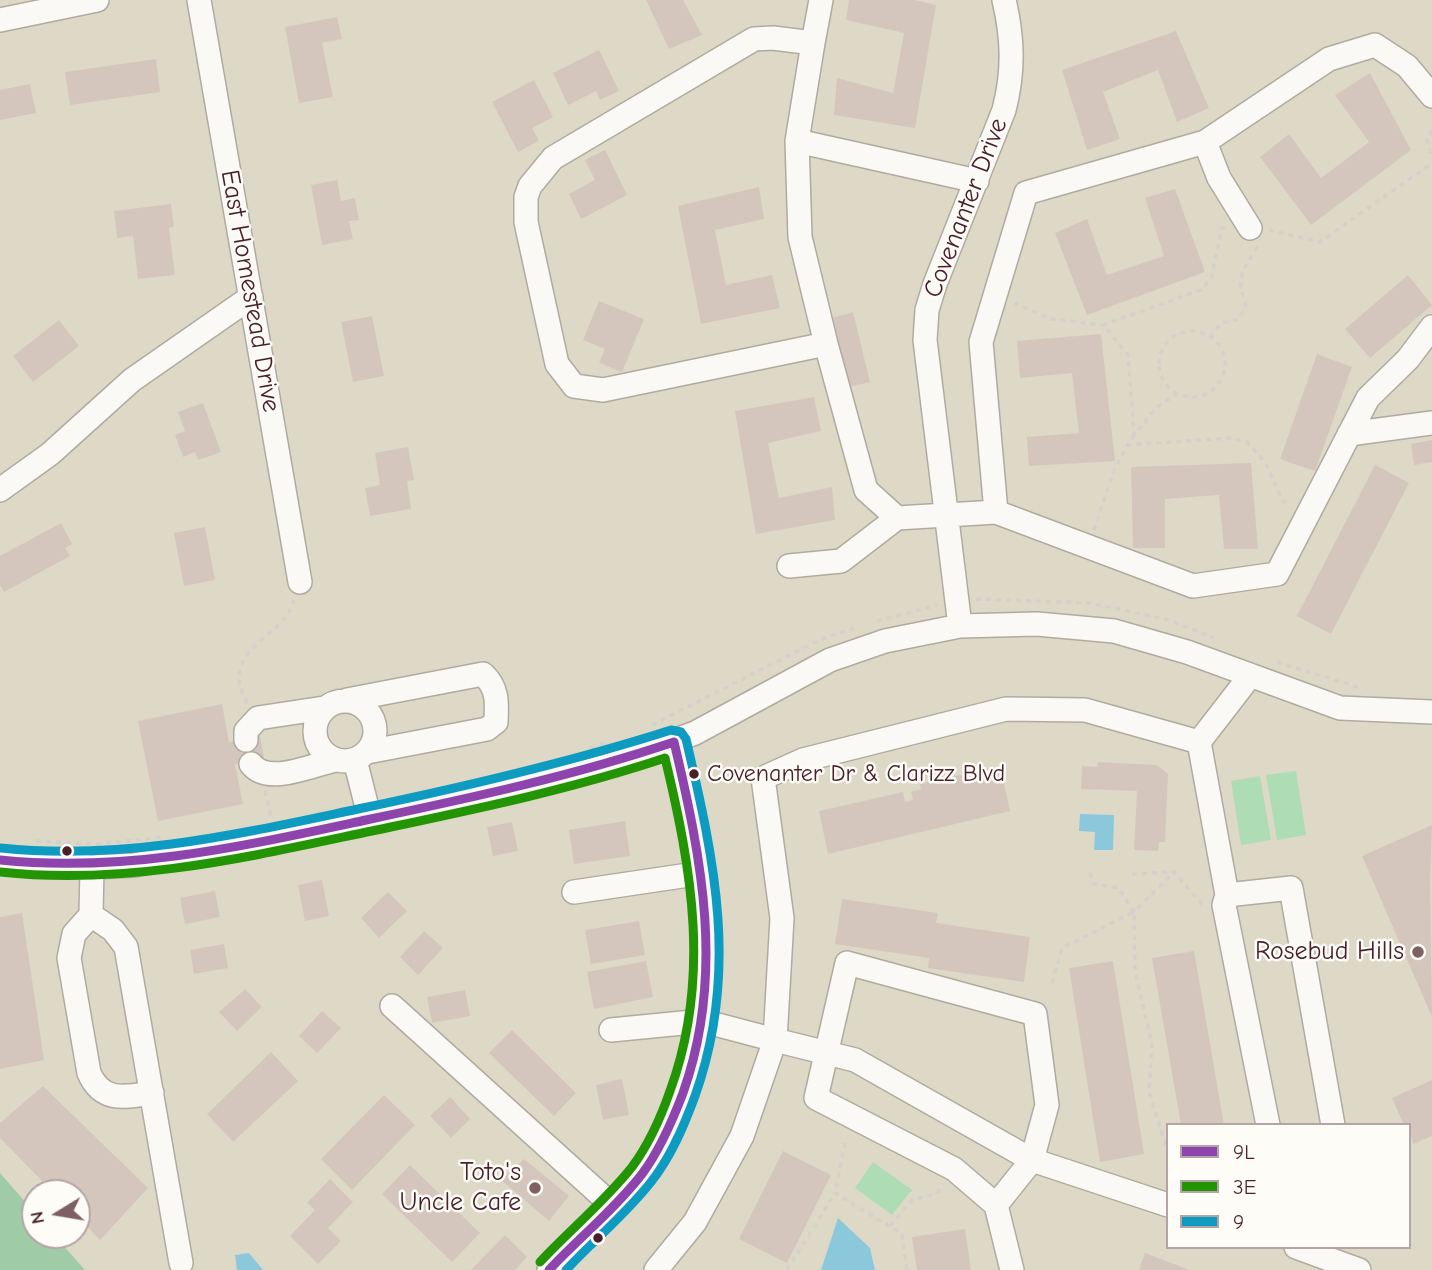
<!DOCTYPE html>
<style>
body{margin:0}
#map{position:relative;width:1432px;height:1270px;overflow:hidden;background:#ded9c6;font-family:"Comic Neue",sans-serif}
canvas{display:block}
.legend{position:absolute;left:1166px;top:1123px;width:245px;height:126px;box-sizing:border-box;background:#fdfcf7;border:2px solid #b5a4a5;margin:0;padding:9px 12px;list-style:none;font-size:21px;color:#4a1f2b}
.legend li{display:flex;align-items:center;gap:14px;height:35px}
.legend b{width:35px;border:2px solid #b5a4a5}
.north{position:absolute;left:21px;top:1179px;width:70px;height:70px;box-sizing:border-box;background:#fdfcf7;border:2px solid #b5a4a5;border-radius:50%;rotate:259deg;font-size:19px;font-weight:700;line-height:28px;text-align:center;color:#4a1f2b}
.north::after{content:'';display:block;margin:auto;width:24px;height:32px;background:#7e6061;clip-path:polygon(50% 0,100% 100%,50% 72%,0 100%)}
</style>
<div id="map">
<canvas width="1432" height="1270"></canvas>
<ul class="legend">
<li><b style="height:9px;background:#8e44ad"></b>9L</li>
<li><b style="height:9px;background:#239504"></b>3E</li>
<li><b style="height:9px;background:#0e9bc1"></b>9</li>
</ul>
<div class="north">N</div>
</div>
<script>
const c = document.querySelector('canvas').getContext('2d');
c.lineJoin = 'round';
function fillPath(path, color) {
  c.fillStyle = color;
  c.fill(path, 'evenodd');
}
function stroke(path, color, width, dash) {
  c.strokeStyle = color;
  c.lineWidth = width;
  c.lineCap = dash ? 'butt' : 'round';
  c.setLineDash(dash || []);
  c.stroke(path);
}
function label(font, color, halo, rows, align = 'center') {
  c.font = font + ' "Comic Neue",sans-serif';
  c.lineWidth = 5;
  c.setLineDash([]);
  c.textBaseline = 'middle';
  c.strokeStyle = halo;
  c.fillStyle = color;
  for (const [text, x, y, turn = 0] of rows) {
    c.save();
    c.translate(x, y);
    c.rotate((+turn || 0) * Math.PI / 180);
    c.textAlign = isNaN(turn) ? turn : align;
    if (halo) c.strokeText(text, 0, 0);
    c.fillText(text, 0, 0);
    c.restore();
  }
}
const green = new Path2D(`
 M1296,771L1306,835L1277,840L1266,775Z
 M1260,776L1271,840L1241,845L1231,781Z
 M873,1162L912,1190L892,1215L855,1188Z`);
const forest = new Path2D(`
 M0,1173L35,1213V1235H54L85,1270H0Z`);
const water = new Path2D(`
 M1080,814L1114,815L1113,850H1094L1095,832L1079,831Z
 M838,1218L870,1248L875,1270H821Z
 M249,1253L263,1270H237L235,1255Z`);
const building = new Path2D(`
 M646,0H683L702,35L669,49Z
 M849,0H915L936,5L915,128L834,115L837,78L893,93L904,33L846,20Z
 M337,17L342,39L322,43L333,97L299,103L285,27Z
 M1176,31L1209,108L1177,122L1158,70L1103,92L1120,139L1087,150L1062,70Z
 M599,50L619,91L600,100L596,91L568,105L553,73Z
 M156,59L160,92L70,105L65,72Z
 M1370,73L1411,150L1311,225L1260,157L1289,134L1321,178L1369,142L1335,95Z
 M534,80L553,117L532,128L539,141L518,152L492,102Z
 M30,84L36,113L0,120V90Z
 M605,150L627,195L581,219L569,194L595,180L585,160Z
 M337,180L341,201L355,198L359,220L349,221L353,239L322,245L311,185Z
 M759,187L764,219L715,230L726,285L772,275L780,308L701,324L678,206Z
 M1175,189L1205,272L1087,315L1055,233L1087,219L1107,275L1164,256L1145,198Z
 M171,204L174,227L169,228L175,275L138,279L133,236L117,238L114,211Z
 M1408,275L1432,305L1370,358L1345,329Z
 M599,301L644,319L622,372L599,363L605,349L583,340Z
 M853,312L870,382L850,387L833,318Z
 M372,316L384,376L353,382L341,322Z
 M59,320L79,346L33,382L13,356Z
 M1101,334L1115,461L1029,466L1027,437L1079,433L1072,373L1020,378L1017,341Z
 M1317,354L1352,367L1315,471L1280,459Z
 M814,397L821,431L768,443L779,498L832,487L835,520L756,534L735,411Z
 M203,403L221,452L198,460L195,452L183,457L175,435L185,431L178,412Z
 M1432,440V462L1414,465L1411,444Z
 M408,447L414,480L407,481L411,509L370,516L365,488L380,485L375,453Z
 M1251,463L1258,549H1224L1219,495L1165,499V548H1133L1131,467Z
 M1375,465L1409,483L1331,634L1297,616Z
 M61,523L72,544L65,548L70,556L4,592L0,585V556Z
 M205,527L215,580L184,586L174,533Z
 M222,704L229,742L260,736L264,758L235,764L243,804L158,821L138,721Z
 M1098,762L1157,765L1168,774L1165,842H1159L1158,851L1134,850L1137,791L1081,789L1082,766L1097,767Z
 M1000,766L1010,811L828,854L819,811L903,792L905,802L913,800L911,792L921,789L920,784Z
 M625,821L630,856L574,864L569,830Z
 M512,822L518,851L493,856L487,827Z
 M1432,825L1430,883L1432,1017L1362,856Z
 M322,880L329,916L305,921L298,885Z
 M215,891L220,917L185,924L180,898Z
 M388,892L407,911L379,938L361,918Z
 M842,899L938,913L936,923L1030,937L1024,982L928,968L929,958L835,944Z
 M22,913L44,1060L0,1069V917Z
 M639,921L645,955L591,964L585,930Z
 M424,931L443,948L418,975L400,957Z
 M224,944L228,968L194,974L190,950Z
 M1194,951L1224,1125H1181L1152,958Z
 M646,961L653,997L594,1009L587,972Z
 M1113,961L1144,1154L1100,1162L1069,968Z
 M245,989L262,1007L237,1031L219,1012Z
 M465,990L470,1016L432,1023L427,997Z
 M322,1011L341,1028L317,1053L299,1036Z
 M512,1030L576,1093L554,1116L489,1053Z
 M271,1052L298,1081L233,1142L207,1114Z
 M622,1079L629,1115L603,1120L596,1085Z
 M1432,1080V1136L1413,1144L1409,1125H1404L1392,1098Z
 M43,1086L148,1188L100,1240L77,1216V1193H54L0,1138V1123Z
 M384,1095L415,1125L352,1190L321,1159Z
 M450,1097L470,1119L451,1138L430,1116Z
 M783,1151L831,1175L787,1263L739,1239Z
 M524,1159L569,1196L549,1221L501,1180Z
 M410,1165L480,1233L452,1262L382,1194Z
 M330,1179L353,1202L328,1228L341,1241L318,1264L290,1236L315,1210L307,1203Z
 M965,1229L971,1270H917L912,1237Z
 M505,1235L527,1257L515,1270H471Z
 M1145,1253L1190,1270H1139Z`);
const path = new Path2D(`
 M1432,130L1427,139L1432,157
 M1269,230L1320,242L1432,163
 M1014,303L1051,319L1103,325
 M1159 364a33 33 0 1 1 66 0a33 33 0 1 1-66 0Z
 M1210,337L1221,323L1239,319L1246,304C1234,277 1244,270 1258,245
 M1178,393L1157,407L1134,435L1128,355L1103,325L1200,290L1211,279L1222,229L1225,226
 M1134,435L1128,445L1229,438L1247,442L1265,462L1283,501L1290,504
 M1094,530L1114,470L1128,445
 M976,599L1090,603L1169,620L1214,638
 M877,621L937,605
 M1277,662L1360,688
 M247,703C245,695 240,690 239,682C237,642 286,634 294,600
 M652,725L817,641L859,626
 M590,748L606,743
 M265,791L271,817
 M36,841L96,844L164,837
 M1090,873L1094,884L1118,888L1134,912L1174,872
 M1132,874L1174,872L1205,908
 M1052,983L1062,948L1134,912L1135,971L1152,1044L1149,1092L1168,1153
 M845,1143L835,1193L902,1234L907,1270
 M890,1226L912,1200L936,1194L943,1184
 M787,1270L835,1193`);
const minor = new Path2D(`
 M199,0L300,582
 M0,20L97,0
 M813,43L821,0
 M1432,96L1407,66L1375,45L1329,59L1205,142L1026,193L981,342L996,512L1193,586L1277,574L1368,398L1408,359L1432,327
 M797,141L813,43L773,38L754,39L553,158L530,186L526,197V222L557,364L574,386L603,390L826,344
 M1205,142L1219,178L1250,228
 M1349,434L1432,423
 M0,490L50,454L132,380L251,297
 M897,518L866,490L826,344L800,237L797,141L977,181
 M789,566L841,561L897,518L996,512
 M960,626L925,340L927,310L935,284L1004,110C1014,72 1013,38 1004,0
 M1250,676L1199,742L1227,895L1224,905L1268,1125
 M347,700L483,674C498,688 497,702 496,722L487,729L367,752
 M315 731a30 30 0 1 1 60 0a30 30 0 1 1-60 0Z
 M246,740V731L258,718L324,708
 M355,760L370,819
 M251,764C268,786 312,765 335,760
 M0,860L92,867L134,865L532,785L607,766L695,733L830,660L885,641L960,626L1037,624L1114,631L1187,652L1340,708L1432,712
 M574,892L702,873
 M1227,895L1291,888L1333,1125
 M91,915L92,867
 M392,1006L613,1206
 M611,1030L703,1021L775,1040L782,918L763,778L803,760L1006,709L1085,710L1199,742
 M152,1093C125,1097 102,1103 89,1073L69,958L74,934L91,915L113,930L126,947L181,1263
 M996,1205L954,1169L816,1098L847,963L1035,1014L1047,1105L1032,1160L996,1205L1012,1270
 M1296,1247L1359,1270
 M549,1270C579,1237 614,1209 642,1174C663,1146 677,1111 688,1078C728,957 702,861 674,742
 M656,1270L695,1222L742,1136L775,1040L855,1060L1032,1160L1168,1205`);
const bus1 = new Path2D(`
 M0,860C126,873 244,846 366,820C470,798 573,776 674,742
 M549,1270C579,1238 615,1209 642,1174C660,1150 672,1122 683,1093C725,975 702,860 674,742`);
const bus2 = new Path2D(`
 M0,872C127,886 248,857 372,831C471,810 569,790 665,758C692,870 711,979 670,1091C661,1117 649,1144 632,1167C605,1201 570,1230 540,1262`);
const bus3 = new Path2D(`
 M1,848C124,861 239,834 358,809C464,787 568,763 671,730L681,732L686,739C715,862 739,973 695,1096C684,1126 671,1157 651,1182C626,1214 594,1240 566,1270`);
const markers = [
 [694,774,6,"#4a1f2b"],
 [67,851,6,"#4a1f2b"],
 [1418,952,7,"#7e6061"],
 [535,1188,7,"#7e6061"],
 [598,1238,6,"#4a1f2b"]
];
const busNames = [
 ["Covenanter Dr & Clarizz Blvd",707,774]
];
const streetNames = [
 ["Covenanter Drive",966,208,-69],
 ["East Homestead Drive",250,291,80]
];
const poiNames = [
 ["Rosebud Hills",1404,952],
 ["Toto's",521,1173],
 ["Uncle Cafe",521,1203]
];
fillPath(green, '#aeddb5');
fillPath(forest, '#9fcba6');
fillPath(water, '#8bc8dc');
fillPath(building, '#d5c6bd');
stroke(minor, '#b1aaa0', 26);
stroke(path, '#d4d0cb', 3.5, [5, 5]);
stroke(minor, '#faf9f6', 23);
stroke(bus1, '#8e44ad', 9);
stroke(bus2, '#239504', 9);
stroke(bus3, '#0e9bc1', 9);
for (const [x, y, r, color] of markers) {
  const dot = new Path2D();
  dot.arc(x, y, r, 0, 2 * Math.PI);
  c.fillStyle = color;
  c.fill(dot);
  stroke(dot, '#fdfcf7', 2.5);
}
label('24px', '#4a1f2b', '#fdfcf7', busNames, 'left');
label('26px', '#4a1f2b', '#fdfcf7', streetNames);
label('26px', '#4a1f2b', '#fdfcf7', poiNames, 'right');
</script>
